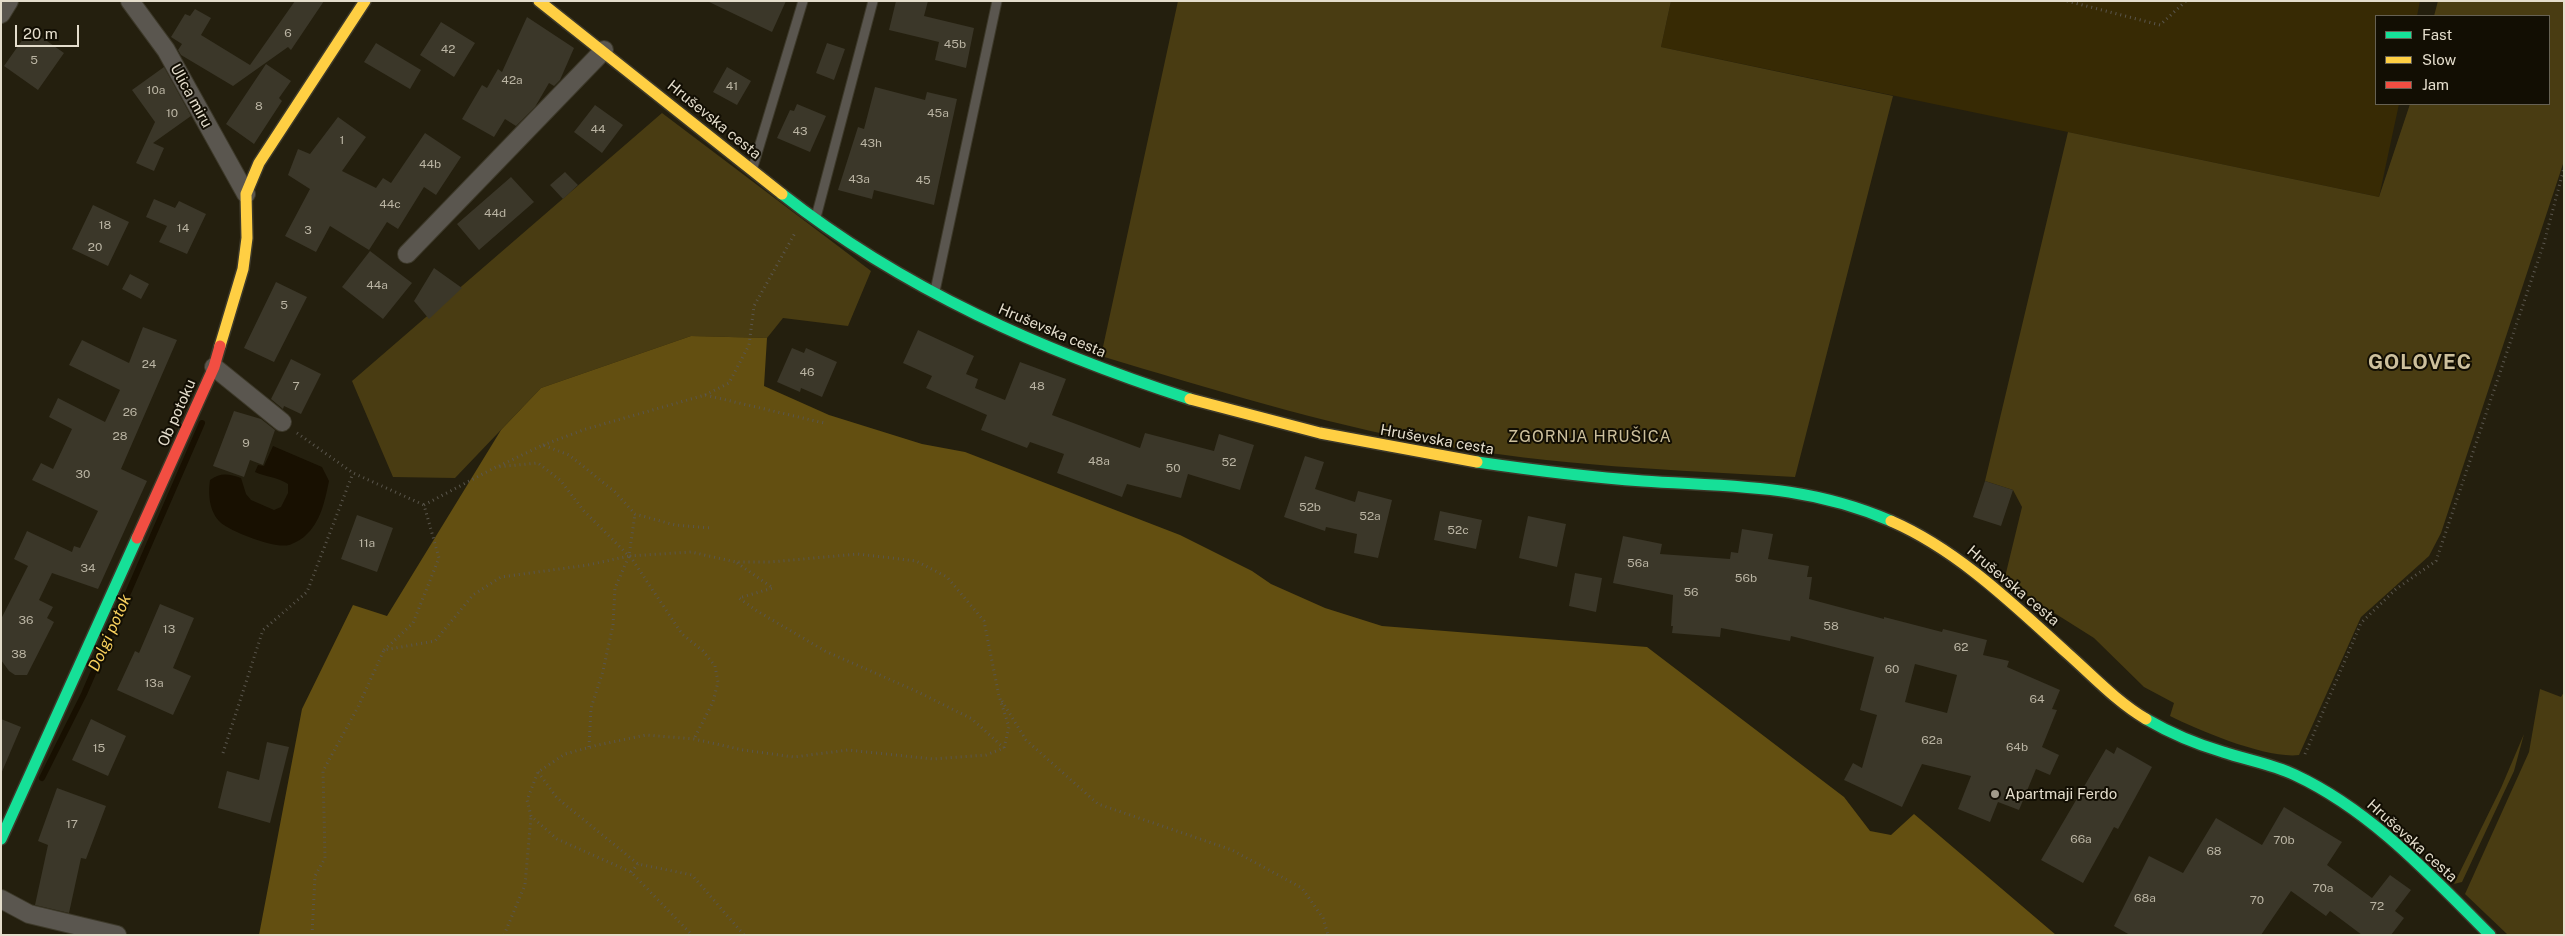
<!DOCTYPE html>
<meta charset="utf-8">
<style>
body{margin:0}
#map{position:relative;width:2565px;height:936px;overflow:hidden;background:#241f0e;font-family:"Public Sans",sans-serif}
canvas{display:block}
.frame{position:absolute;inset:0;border:2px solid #e4ddcc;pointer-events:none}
.legend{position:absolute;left:2375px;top:15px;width:175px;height:90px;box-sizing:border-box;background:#120e03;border:1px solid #666153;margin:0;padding:6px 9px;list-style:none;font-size:15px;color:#e4ddcc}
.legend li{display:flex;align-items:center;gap:10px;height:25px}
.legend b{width:25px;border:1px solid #666153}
.scale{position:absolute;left:15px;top:25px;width:64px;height:22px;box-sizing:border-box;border:2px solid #e4ddcc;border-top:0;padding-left:6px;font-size:15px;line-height:18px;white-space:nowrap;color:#e4ddcc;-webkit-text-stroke:4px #120e03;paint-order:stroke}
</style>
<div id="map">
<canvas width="2565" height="936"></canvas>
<div class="frame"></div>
<ul class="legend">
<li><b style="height:6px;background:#16e098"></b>Fast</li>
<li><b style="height:6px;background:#ffcf43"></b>Slow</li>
<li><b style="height:6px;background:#f24e42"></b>Jam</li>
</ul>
<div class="scale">20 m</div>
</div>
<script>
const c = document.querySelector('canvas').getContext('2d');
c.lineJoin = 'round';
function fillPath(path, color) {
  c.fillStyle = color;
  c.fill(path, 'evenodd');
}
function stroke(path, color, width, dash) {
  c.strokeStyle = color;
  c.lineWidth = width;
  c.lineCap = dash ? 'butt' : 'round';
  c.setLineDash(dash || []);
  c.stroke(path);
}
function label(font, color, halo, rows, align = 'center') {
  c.font = font + ' "Public Sans",sans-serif';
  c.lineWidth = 4;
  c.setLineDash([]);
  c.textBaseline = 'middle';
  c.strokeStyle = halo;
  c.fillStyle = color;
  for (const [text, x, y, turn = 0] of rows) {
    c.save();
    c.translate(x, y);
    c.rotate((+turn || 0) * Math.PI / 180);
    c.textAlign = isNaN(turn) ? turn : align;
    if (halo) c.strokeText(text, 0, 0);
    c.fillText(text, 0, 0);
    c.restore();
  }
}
const built = new Path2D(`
 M1671,1H2420L2417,16H2376V104H2399L2379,197L1661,47Z`);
const green = new Path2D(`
 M1178,1H1671L1661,47L1893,96L1795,477C1675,470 1553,466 1434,444C1321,423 1211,389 1101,356Z
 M2438,1H2564V161L2441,533L2429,556L2361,617L2299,755C2267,759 2200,731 2170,716L2174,703L2144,687L2094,638L2029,597L2005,577L2022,507L2013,490L1985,481L2068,132L2379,197L2410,104H2549V16H2434Z
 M662,113L871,271L848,326L783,318L767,338L691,336L541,388L455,478L393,477L352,381Z
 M2540,689L2561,697L2564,692V935H2508L2465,894L2529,752Z
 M2524,734L2514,771L2462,882L2454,884L2501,788Z`);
const forest = new Path2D(`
 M691,336L767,338L764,386L829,415L922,444L965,452L1180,535L1252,571L1271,584L1325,608L1382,626L1647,647L1844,797L1870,831L1891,835L1914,814L2056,935H259L302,709L353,605L387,616L501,430L541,388Z`);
const water = new Path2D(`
 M273,446L322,467L329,481C325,500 321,522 305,536C302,539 293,544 289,545C275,549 232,532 221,523C209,512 208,494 210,480C221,472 229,474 241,478L246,494L251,500L274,510L281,507L288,493V484C278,477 266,477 255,472L258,465L264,466Z`);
const stream = new Path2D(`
 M42,778L84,694L202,423`);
const building = new Path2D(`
 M295,1H324L291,50L288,47L233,86L181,55L178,50L182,44L171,37L185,14L190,16L195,9L211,18L201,35L250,65Z
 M707,1H786L772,32Z
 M896,1H928L924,16L974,28L966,68L935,60L939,42L889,30Z
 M527,17L574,48L560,80L554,86L549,83L535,107L516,126L505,119L494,137L462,119L482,85L487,88L498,69L502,72Z
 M441,22L475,43L454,77L420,55Z
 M30,29L64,53L38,90L4,66Z
 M376,43L421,70L410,89L364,62Z
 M827,43L845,49L834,80L816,73Z
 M266,64L291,81L279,98L282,101L254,144L226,124Z
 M164,67L191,116L153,143L164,148L154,171L136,163L155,122L132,90Z
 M727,67L751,81L737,105L713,92Z
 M875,87L925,100L927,92L957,99L934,205L874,190L872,199L838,190L858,127L864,129Z
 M797,104L826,116L810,152L777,138L790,110L794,111Z
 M595,105L623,125L602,153L574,132Z
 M338,117L366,137L342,171L376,188L383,178L391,183L425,133L461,157L436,195L424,187L398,229L387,222L369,250L330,226L316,252L285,236L310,189L288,175L298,149L310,154Z
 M565,172L578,185L563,199L550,185Z
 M511,177L534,202L479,250L457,224Z
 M154,199L175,208L179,201L206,214L187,254L159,242L167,226L146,217Z
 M93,205L129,222L108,266L72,249Z
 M370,251L412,283L383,319L342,287Z
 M434,268L462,288L429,319L414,301Z
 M130,274L149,284L141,299L122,289Z
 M276,282L307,297L274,362L244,348Z
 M143,327L177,340L121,469L147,481L98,589L52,573L39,600L53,607L47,618L54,622L27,675H15L9,671L1,660V619L28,566L14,559L27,531L72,552L74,546L80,548L98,511L32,480L41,463L53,469L72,429L49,417L58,398L105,422L120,390L69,365L82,340L129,363Z
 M918,330L974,356L966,374L978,379L975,388L1005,400L1020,362L1066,379L1052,415L1140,448L1145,433L1214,451L1219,434L1254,445L1240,490L1188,474L1181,498L1127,484L1122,497L1057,473L1064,454L1030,442L1027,448L981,430L987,415L926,388L932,376L903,363Z
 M792,348L804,353L806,348L837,362L822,397L801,388L800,392L777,382Z
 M291,359L321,374L301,414L284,406L283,409L271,399Z
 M234,411L261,419L275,430L263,465L250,460L244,477L213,466Z
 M1305,456L1324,462L1315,489L1355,502L1358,491L1392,500L1378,558L1354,553L1357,534L1326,527L1325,531L1284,517Z
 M1985,481L2013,490L2001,526L1973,517Z
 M1440,511L1482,520L1476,549L1434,540Z
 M357,515L393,528L377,572L341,559Z
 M1528,516L1566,524L1557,567L1519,558Z
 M1742,529L1773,534L1768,559L1809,566L1807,577H1812L1809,599L1884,619V617L1942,632L1943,629L1987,640L1983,655L2009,661L2007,667L2060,690L2052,709L2057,710L2042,747L2059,755L2050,775L2036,769L2019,810L1998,802L1990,822L1958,809L1971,776L1922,764L1902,807L1844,780L1853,763L1862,768L1877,715L1860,710L1874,657L1791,636L1790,641L1721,628L1720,637L1672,633L1673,626H1671L1673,595L1613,583L1623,536L1662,544L1660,554L1730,559L1731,552L1738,553ZM1915,664L1957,675L1947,713L1905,702Z
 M1575,573L1602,578L1596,612L1569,606Z
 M160,604L194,618L173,668L191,676L173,715L117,690L135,651L139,653Z
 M1,719L21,727L1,774Z
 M91,719L126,736L108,776L72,760Z
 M267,742L289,747L270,823L218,808L227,771L259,780Z
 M2117,747L2152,767L2118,829L2114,827L2083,883L2041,860L2106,749L2114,754Z
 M57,788L106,806L86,859L81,858L69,913L35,905L48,845L38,841Z
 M2284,807L2342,842L2327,865L2372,898L2390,875L2411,890L2395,911L2404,918L2391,935H2362L2330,911L2326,916L2291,891L2261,935H2130L2114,926L2149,856L2183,873L2216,818L2262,845Z`);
const path = new Path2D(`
 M2067,1L2160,25L2186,1
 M705,395L729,383L749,345L754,306L795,233
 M297,433L353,473L424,505
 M543,445L586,429L705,395L824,423
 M499,466L543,445L569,455L615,492L635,514L675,525L711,528
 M424,505L496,467L538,463L560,480L584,511L629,556L691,552L736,562H770L858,554L916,561L947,577L984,621L999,696L1009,727L1004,748L986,755L933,759L848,750L794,757L743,750L694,739L646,735L598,745L565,754L538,772L527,800L531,816L557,839L631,872L692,935
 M630,556L682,634L703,651L715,666L718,682L713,702L694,739
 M737,563L773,588L739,598L757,611L825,651L916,691L972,719L1004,748
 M384,650L413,623L439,558L424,505
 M1002,701L1026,740L1098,804L1232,850L1302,888L1323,918L1328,935
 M589,747L591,708L603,671L613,625L615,588L629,556L635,514
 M223,753L263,630L307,592L353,473
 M2305,754L2361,623L2396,589L2436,561L2544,243L2564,168
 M538,772L557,798L638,864L692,875L744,935
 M631,872L638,864
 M312,935L315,876L325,858L323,771L358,707L384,650L435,641L473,595L501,577L588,565L629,556
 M504,935L525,885L531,817`);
const lane = new Path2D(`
 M753,167L803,1
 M816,217L873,1
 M935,291L997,1`);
const street = new Path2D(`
 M130,1L166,50L246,194
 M1,14L9,1
 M407,254L604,50
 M214,367L282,422
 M1,899L29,914L117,935`);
const fast = new Path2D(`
 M782,194C904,290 1043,351 1190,399
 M1477,462C1532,470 1587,477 1643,481C1733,487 1806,484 1891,521
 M2146,719C2170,733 2196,744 2223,752C2247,760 2272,764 2295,775C2372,811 2431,876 2490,935
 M1,839L137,538`);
const slow = new Path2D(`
 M539,1L782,194
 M220,346L243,269L247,238L246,194L259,163L365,1
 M1190,399L1320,433L1477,462
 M1891,521C1958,550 2014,605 2067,653C2093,676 2117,702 2146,719`);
const jam = new Path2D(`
 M137,538L214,367L220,346`);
const markers = [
 [1995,794,5,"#a19a8a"]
];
const numberNames = [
 ["6",288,33],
 ["45b",955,44],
 ["42",448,49],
 ["5",34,60],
 ["42a",512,80],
 ["41",732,86],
 ["10a",156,90],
 ["8",259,106],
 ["10",172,113],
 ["45a",938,113],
 ["44",598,129],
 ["43",800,131],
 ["1",342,140],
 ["43h",871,143],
 ["44b",430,164],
 ["43a",859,179],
 ["45",923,180],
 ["44c",390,204],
 ["44d",495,213],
 ["18",105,225],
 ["14",183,228],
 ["3",308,230],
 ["20",95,247],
 ["44a",377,285],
 ["5",284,305],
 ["24",149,364],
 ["46",807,372],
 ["7",296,386],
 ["48",1037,386],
 ["26",130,412],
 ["28",120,436],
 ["9",246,443],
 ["48a",1099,461],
 ["52",1229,462],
 ["50",1173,468],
 ["30",83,474],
 ["52b",1310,507],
 ["52a",1370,516],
 ["52c",1458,530],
 ["11a",367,543],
 ["56a",1638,563],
 ["34",88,568],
 ["56b",1746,578],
 ["56",1691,592],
 ["36",26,620],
 ["58",1831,626],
 ["13",169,629],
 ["62",1961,647],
 ["38",19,654],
 ["60",1892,669],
 ["13a",154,683],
 ["64",2037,699],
 ["62a",1932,740],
 ["64b",2017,747],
 ["15",99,748],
 ["17",72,824],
 ["66a",2081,839],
 ["70b",2284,840],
 ["68",2214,851],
 ["70a",2323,888],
 ["68a",2145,898],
 ["70",2257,900],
 ["72",2377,906]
];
const streetNames = [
 ["Ulica miru",191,96,61],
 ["Hruševska cesta",714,120,39],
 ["Hruševska cesta",1052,331,23],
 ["Ob potoku",177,413,-66],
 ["Hruševska cesta",1437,440,10],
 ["Hruševska cesta",2013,586,40],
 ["Hruševska cesta",2412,841,42]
];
const poiNames = [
 ["Apartmaji Ferdo",2005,794]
];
const neighbourhoodNames = [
 ["ZGORNJA HRUŠICA",1590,437]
];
const waterNames = [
 ["Dolgi potok",110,633,-66]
];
const districtNames = [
 ["GOLOVEC",2420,363]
];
fillPath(built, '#372a04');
fillPath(green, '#493c12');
fillPath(forest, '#634f11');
fillPath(water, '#181001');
stroke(stream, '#181001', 6);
fillPath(building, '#3b3729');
stroke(lane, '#3d392a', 11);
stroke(street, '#3d392a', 20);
stroke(fast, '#3d392a', 14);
stroke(slow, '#3d392a', 14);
stroke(jam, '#3d392a', 14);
stroke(path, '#5a564d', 3, [1, 4]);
stroke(lane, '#5a564f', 9);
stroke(street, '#5a564f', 18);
stroke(fast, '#16e098', 11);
stroke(slow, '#ffcf43', 11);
stroke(jam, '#f24e42', 11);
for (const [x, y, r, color] of markers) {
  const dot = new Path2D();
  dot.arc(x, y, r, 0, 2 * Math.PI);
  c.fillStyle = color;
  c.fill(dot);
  stroke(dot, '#120e03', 2);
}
label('12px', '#bab4a3', null, numberNames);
label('15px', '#e4ddcc', '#120e03', streetNames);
label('15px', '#e4ddcc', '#120e03', poiNames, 'left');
c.letterSpacing = '1px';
label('16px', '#cdc09d', '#120e03', neighbourhoodNames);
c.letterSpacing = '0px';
label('italic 16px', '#f8d05d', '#120e03', waterNames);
c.letterSpacing = '1px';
label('bold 20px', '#cdc09d', '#120e03', districtNames);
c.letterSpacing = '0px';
</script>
